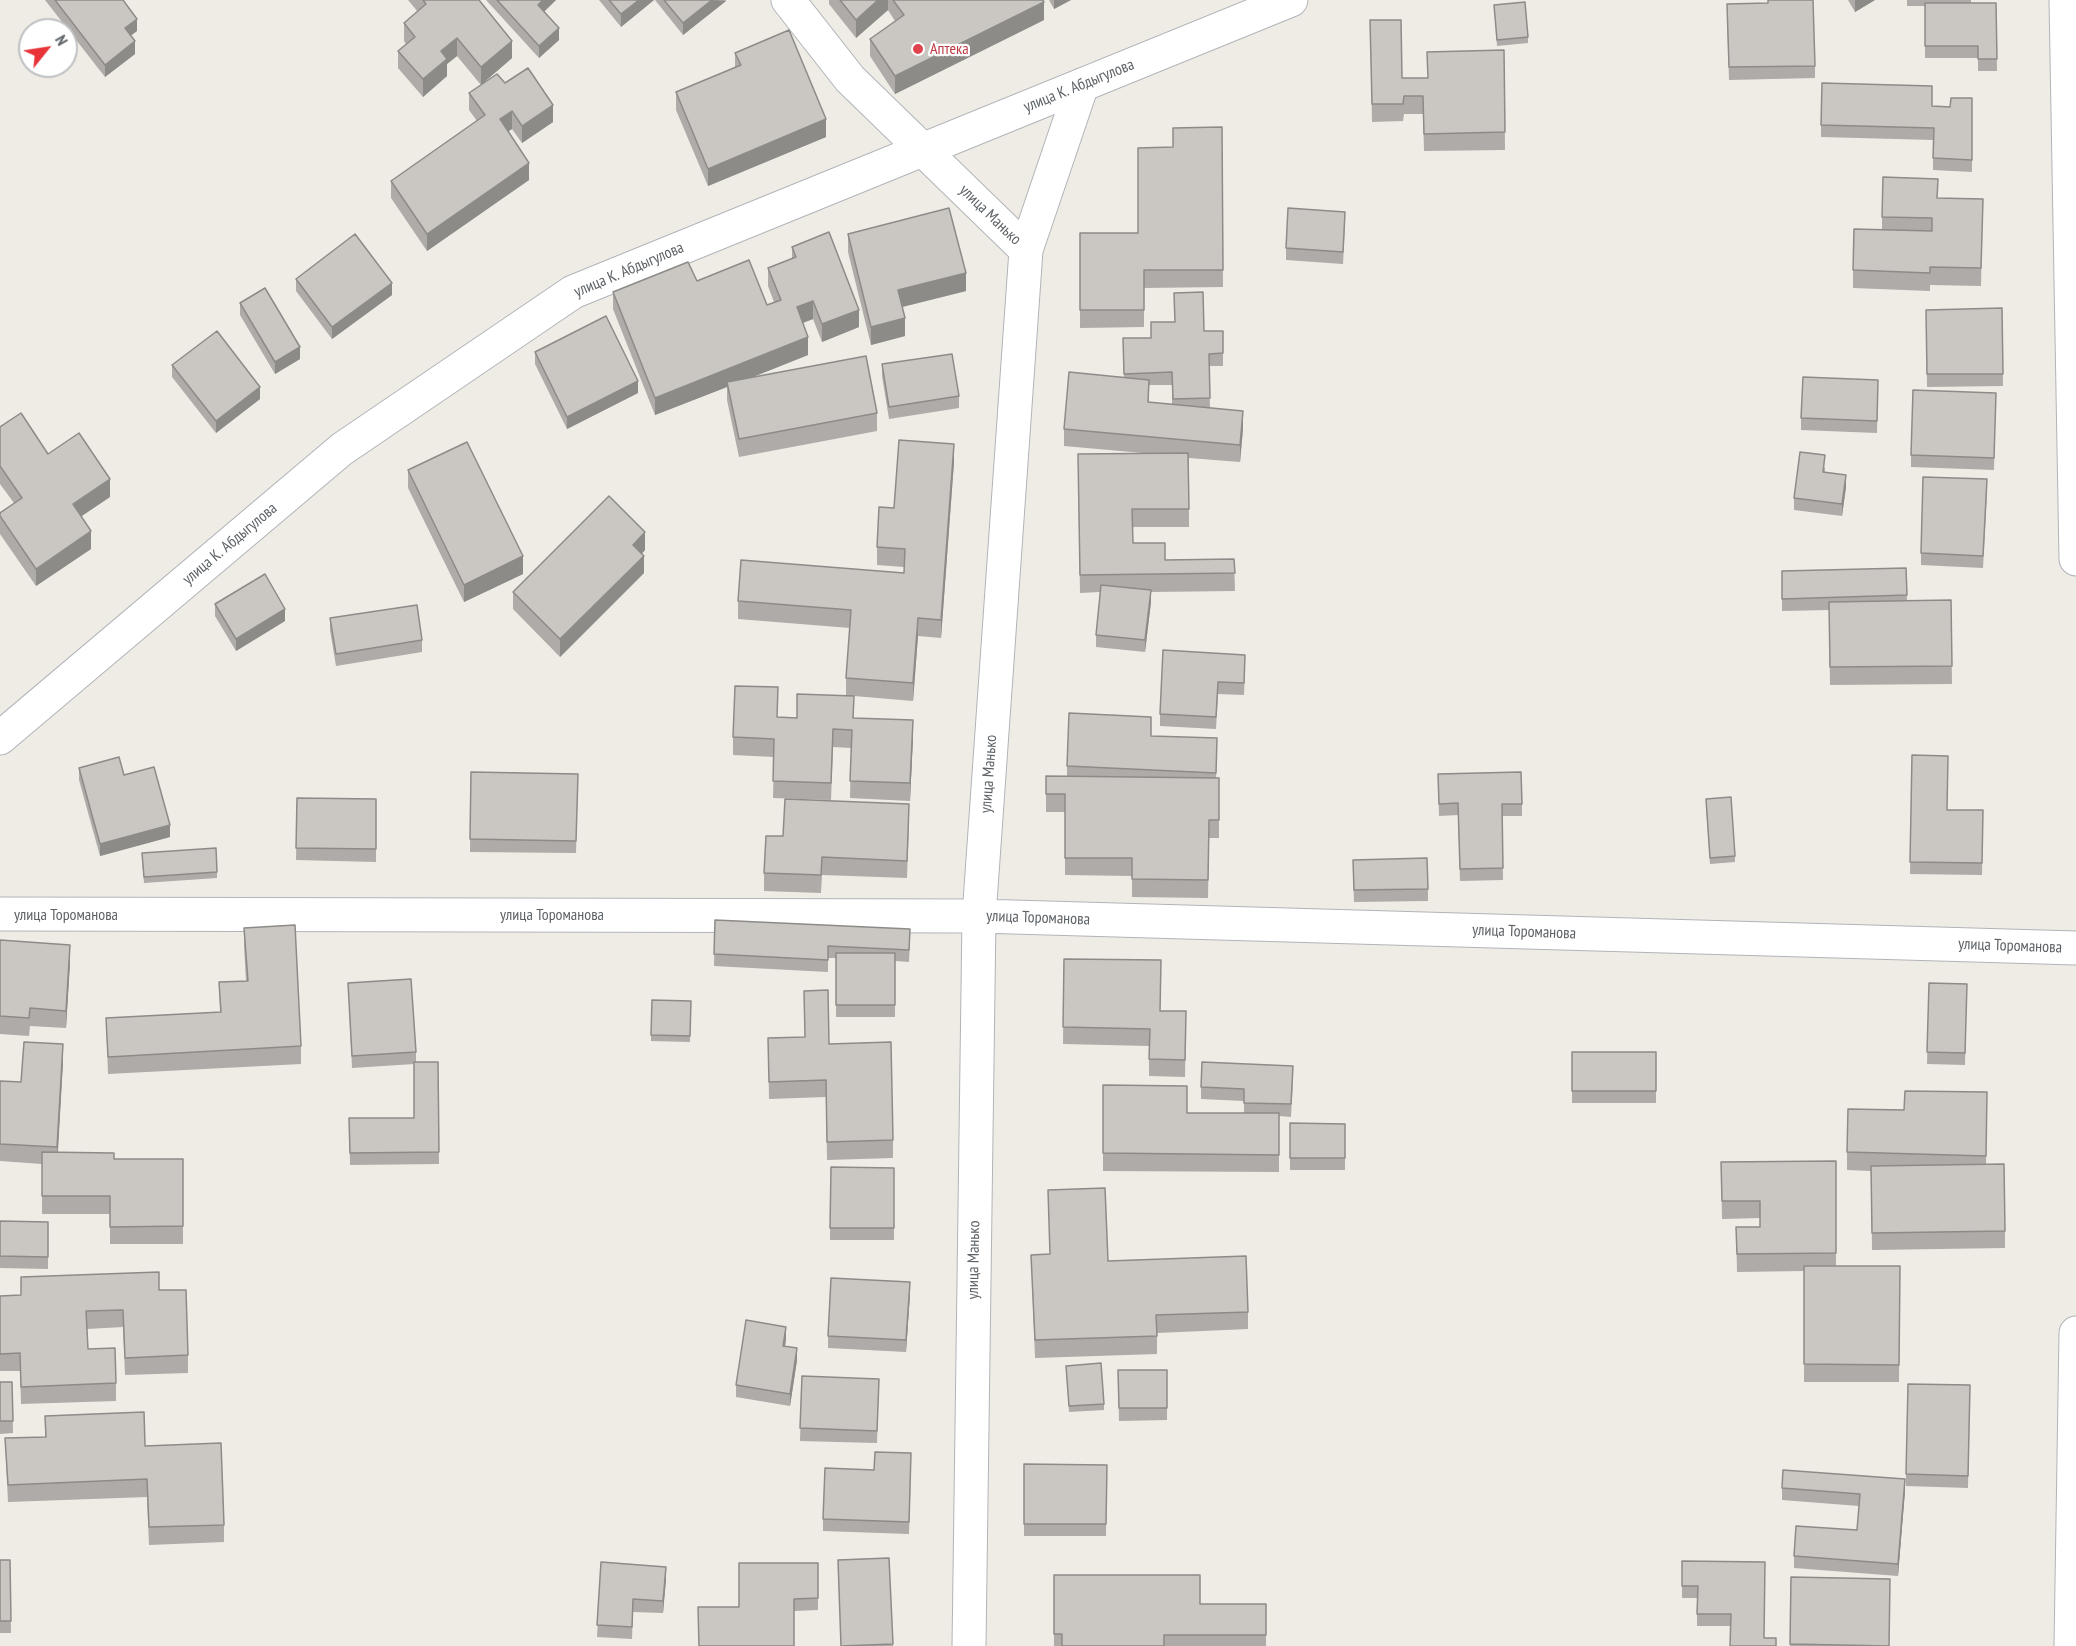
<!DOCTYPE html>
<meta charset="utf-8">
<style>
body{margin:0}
#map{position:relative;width:2076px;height:1646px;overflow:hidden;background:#efece6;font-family:"PT Sans Narrow",sans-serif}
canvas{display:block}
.north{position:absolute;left:18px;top:18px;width:60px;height:60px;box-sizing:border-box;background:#fff;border:2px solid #bec0c2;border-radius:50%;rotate:60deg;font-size:16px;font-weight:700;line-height:24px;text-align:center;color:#5d6266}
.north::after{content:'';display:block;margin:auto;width:21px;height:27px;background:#e83339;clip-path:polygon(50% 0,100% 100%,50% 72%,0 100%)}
</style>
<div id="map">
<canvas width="2076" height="1646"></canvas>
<div class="north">N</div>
</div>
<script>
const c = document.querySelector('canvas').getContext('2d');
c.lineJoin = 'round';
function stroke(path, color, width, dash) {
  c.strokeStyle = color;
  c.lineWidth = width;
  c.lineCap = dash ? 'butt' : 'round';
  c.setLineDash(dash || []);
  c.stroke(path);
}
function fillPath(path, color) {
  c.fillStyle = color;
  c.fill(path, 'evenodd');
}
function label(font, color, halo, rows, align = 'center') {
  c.font = font + ' "PT Sans Narrow",sans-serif';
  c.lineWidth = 4.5;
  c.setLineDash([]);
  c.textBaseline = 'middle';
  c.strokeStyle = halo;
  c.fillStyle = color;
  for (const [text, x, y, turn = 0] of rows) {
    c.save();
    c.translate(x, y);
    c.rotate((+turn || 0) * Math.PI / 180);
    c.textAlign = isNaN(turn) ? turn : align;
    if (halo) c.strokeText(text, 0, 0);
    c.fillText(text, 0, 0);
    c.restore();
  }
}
const minor = new Path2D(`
 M788,0L850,79L1026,250L979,916L969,1646
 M2066,0L2076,559
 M1026,250L1082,85
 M0,914L979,916L2076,948
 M2071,1646L2076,1333`);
const tertiary = new Path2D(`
 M0,738L342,449L573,292L1291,0`);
const wall = new Path2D(`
 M45,0H123L137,31L131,35L135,54L105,77Z
 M408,0H479L512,58L483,83H505L553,122L522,143L512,129L508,131L529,180L427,251L391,198V181L477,121L469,110V93L481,85L457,56L447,64V76L423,97L398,68V51L406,44L404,41V23L418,12Z
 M486,0H556L544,12L559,40L539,58Z
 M599,0H654L621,27Z
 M655,0H726V1L683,35Z
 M829,0H1043L1044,20L895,94L870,56V39L895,21L888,10L856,38L829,4Z
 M1049,0H1071L1054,9Z
 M1848,0H1875L1855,12Z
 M1907,0H1971V3H1996L1997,71H1978V58H1925V6H1907Z
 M1494,5L1528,37V43L1497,46Z
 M1727,16L1815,66V78L1729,80Z
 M1370,20L1402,78H1427L1504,50L1505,150L1424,151L1423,114H1404L1403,121L1372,122Z
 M735,53L826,137L708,186L676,110V92L735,67Z
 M1972,98V172L1933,170V140L1821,137V125L1932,106L1950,107Z
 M1222,127L1223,287L1144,288V327L1080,328V233H1138L1173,147Z
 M1938,198L1983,199L1981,286L1930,285V291L1853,288V270L1882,229V217Z
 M1345,224L1343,264L1286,260V248Z
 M848,234L966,291L902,307L905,336L871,345L848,252Z
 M792,247L859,327L822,342L813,319L803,323L808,355L750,378L877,413V431L739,457L727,400V387L655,415L613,309V292L697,281L767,305L774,302L768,286V268L792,259Z
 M296,279L392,295L332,339L296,291Z
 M240,303L300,359L275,374L240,315Z
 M2002,308L2003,386L1927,387L1926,310Z
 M1204,331H1223V366H1209L1210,408L1243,429L1240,462L1189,458V527H1133V543L1165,560L1234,559L1235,591L1151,592V602L1145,652L1096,647V635L1100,592L1080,593L1078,472L1143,453L1064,446V429L1124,377L1123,338H1151ZM1149,385H1172V405L1149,402Z
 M535,352L638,393L567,429L535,364Z
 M882,364L959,396V408L889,419L882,376Z
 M172,365L260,399L216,433L172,377Z
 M1878,392L1877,433L1801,430V418Z
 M1996,393L1994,470L1911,467V455Z
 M0,427L48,454L110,497L81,516L91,549L36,586L0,534V513L14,503L0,484Z
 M954,462L941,638L918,636L913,701L854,696V718L913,737L910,801L850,798L851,748L833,747L831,800L773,798L774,757L733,755V737L778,717L797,718L846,696V678L850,628L738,619V601L904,573V567L877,565V547L894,508Z
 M1825,467V472L1846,487L1842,516L1794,510V498Z
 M408,470L523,574L464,602L408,488Z
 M1987,492L1983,568L1921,565V553Z
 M645,550L642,554L644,573L560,657L513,609V592Z
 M1906,568L1907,601L1951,600L1952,684L1830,685L1829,610L1782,611V571Z
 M215,604L285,621L236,651L215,616Z
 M330,618L422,640V652L336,666L330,630Z
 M1245,667L1244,695L1218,694L1216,729L1160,726V714Z
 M1151,736L1217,750L1216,778H1219V838H1209L1208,898L1132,897V876L1065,875V812H1046V776H1067V766Z
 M1912,755L1947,810H1983L1982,875L1910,874Z
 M79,768L124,775L170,837L100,856L79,780Z
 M471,772L578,774L576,853L470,852Z
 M1438,774L1522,804V816H1502L1503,880L1460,881L1458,815L1439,816Z
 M297,798L376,799V862L296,860Z
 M1706,805L1735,856V862L1710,864Z
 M909,822L907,878L822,875L821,893L764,891V873L783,836Z
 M142,859L217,872V878L144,883Z
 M1353,872L1428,889V901L1354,902Z
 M715,920L910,941L909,962L895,961V1017H836V958H828V972L714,966Z
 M244,928L301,1046V1064L108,1074L106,1018L220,1012L219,982L246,981L244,946Z
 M0,940L70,963L66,1028L30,1026L29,1036L0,1034Z
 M1064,959L1161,1011H1186L1185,1077L1149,1076V1046L1063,1044Z
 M348,983L416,1052V1062H438L439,1164L350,1165L349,1118H414V1064L352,1068Z
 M1929,983L1967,984L1965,1065L1927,1064Z
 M691,1001L690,1042L651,1041V1035Z
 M768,1038L829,1044L893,1140V1158L827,1160L826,1097L769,1099Z
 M1572,1052H1656V1103H1572Z
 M63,1062L58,1152L114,1159H183V1244H110V1214H42V1164L0,1161V1081L21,1082Z
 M1293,1078L1291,1117L1279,1116V1172L1103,1171V1085L1187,1113H1244V1101L1201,1099V1087Z
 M1987,1092L1986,1164L2005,1231V1248L1872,1250L1871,1171L1847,1170V1152L1904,1110Z
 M1290,1123L1345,1124V1170H1290Z
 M1836,1161V1266H1900L1899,1382H1804V1271L1737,1272L1736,1227H1760V1218L1722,1219L1721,1162Z
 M831,1167L894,1168V1240H830Z
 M1048,1190L1108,1261L1248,1312V1329L1157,1333V1354L1035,1358L1031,1255L1050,1254Z
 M0,1221L48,1222V1269L0,1268Z
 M21,1277L159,1290L188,1355V1373L125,1375L123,1327L87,1329L88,1349L116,1383V1401L21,1404L20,1371H0V1296L21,1295Z
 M910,1294L906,1352L828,1348V1336Z
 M786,1339L785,1346L797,1360L790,1406L736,1397V1385Z
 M1066,1366L1104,1404V1410L1069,1412Z
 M1118,1370H1167V1420L1119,1421Z
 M802,1376L879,1379L877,1443L800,1441Z
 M0,1382H12L13,1433L0,1434Z
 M1970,1385L1968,1488L1906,1486V1474Z
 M45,1416L145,1446L224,1525V1542L149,1545L147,1497L8,1502L5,1438L45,1437Z
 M1024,1464L1107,1465L1106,1536H1024Z
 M911,1466L909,1534L823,1531V1519L874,1470Z
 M1782,1488L1905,1491L1898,1576L1794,1568V1556L1857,1530L1859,1506L1782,1500Z
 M889,1558L893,1646H841L838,1560Z
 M0,1560H10L11,1633H0Z
 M1682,1561L1765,1638L1731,1626H1697V1598H1682Z
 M601,1562L666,1579L663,1613L633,1612L632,1639L597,1637Z
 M818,1563V1610L794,1611L739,1607Z
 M1054,1575L1200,1604H1266V1646H1054Z
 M1791,1577L1889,1646H1790Z`);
const shadedWall = new Path2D(`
 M543,0H556L538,17V5Z
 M639,0H654L621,27V14Z
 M712,0L726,1L683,35V23Z
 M878,0H888V10L856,38V20Z
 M1054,0H1071L1054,9Z
 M1855,0H1875L1855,12Z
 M1044,2V20L895,94V76Z
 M137,19V31L125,40V28Z
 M559,28V40L539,58V46Z
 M457,38V56L447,64V76L423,97V79L441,51Z
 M135,41V54L105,77V65Z
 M512,41V58L481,85V67Z
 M553,105V122L522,143V126Z
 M512,111V129L500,137V119Z
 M826,119V137L708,186V169Z
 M529,163V180L427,251V234Z
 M966,273V291L898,308V290Z
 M392,283V295L332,339V327Z
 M813,301V319L797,325V307Z
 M859,310V327L822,342V324Z
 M905,318V336L871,345V327Z
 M808,337V355L728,387L727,382V387L655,415V398Z
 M300,347V359L275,374V362Z
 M638,381V393L567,429V417Z
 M260,387V399L216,433V421Z
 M1243,411V429L1240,462V445Z
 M954,444V462L941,638V620Z
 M1846,475V487L1842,516V504Z
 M110,479V497L73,522V504Z
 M91,531V549L36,586V569Z
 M645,532V550L633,562V545Z
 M523,556V574L464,602V585Z
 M644,556V573L560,657V639Z
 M1151,590V602L1145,652V640Z
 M285,609V621L236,651V639Z
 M918,618V636L913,701V683Z
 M913,720V737L910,801V783Z
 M170,825V837L100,856V844Z
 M70,945V963L66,1028V1011Z
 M63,1044V1062L57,1164V1147Z
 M910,1282V1294L906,1352V1340Z
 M786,1327V1339L783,1358V1346Z
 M797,1348V1360L790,1406V1394Z
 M1905,1479V1491L1898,1576V1564Z
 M666,1567V1579L663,1613V1601Z`);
const building = new Path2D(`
 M55,0H123L137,19L125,28L135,41L105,65Z
 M423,0H479L512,41L481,67L457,38L441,51L447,59L423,79L398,51L415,37L404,23L426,4Z
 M497,0H543L538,5L559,28L539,46Z
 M609,0H639L621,14Z
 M664,0H712L683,23Z
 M840,0H878L856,20Z
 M893,0H1043L1044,2L895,76L870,39L904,15Z
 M1768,0H1813L1815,66L1729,67L1727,4L1768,3Z
 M1525,2L1528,37L1497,40L1494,5Z
 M1925,3H1996L1997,59H1978V46H1925Z
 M1370,20H1401L1402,78H1428L1427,52L1504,50L1505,132L1424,134L1423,96H1404L1403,104H1372Z
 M789,30L826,119L708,169L676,92L741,65L735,53Z
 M528,68L553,105L522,126L512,111L500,119L529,163L427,234L391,181L485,115L469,93L497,74L505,83Z
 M1822,83L1932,86V106L1950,107L1951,98H1972V160L1933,158L1934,128L1821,125Z
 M1222,127L1223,270H1144V310H1080V233H1138V148L1173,147V128Z
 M1883,177L1938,179L1937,198L1983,199L1981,268L1930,267V273L1853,270L1854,229L1932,231V218L1882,217Z
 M949,208L966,273L898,290L905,318L871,327L848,234Z
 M1288,208L1345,212L1343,252L1286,248Z
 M829,232L859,310L822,324L813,301L797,307L808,337L655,398L613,292L688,262L697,281L749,260L767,305L781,300L768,268L796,257L792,247Z
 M355,234L392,283L332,327L296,279Z
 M265,288L300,347L275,362L240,303Z
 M1203,292L1204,331H1223V353L1209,354L1210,398L1173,399L1172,372L1124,374L1123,338H1151V322H1175L1174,293Z
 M2002,308L2003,374H1927L1926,310Z
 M606,316L638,381L567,417L535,352Z
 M217,331L260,387L216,421L172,365Z
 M952,354L959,396L889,407L882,364Z
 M866,356L877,413L739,439L727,382Z
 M1069,372L1149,380L1148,402L1243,411L1240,445L1064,429Z
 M1803,377L1878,380L1877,421L1801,418Z
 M1913,390L1996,393L1994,458L1911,455Z
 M21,413L48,454L79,433L110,479L73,504L91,531L36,569L0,516V513L22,498L0,466V427Z
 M899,440L954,444L941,620L918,618L913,683L846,678L851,610L738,601L741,560L904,573L905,549L877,547L879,507L894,508Z
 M467,442L523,556L464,585L408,470Z
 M1800,452L1825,455L1823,472L1846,475L1842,504L1794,498Z
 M1188,453L1189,509H1132L1133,543H1165V560L1234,559L1235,573L1080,575L1078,454Z
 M1923,477L1987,479L1983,556L1921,553Z
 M609,496L645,532L633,545L644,556L560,639L513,592Z
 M1906,568L1907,595L1782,599V571Z
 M265,574L285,609L236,639L215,604Z
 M1101,585L1151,590L1145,640L1096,635Z
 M1951,600L1952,666L1830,667L1829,602Z
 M417,605L422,640L336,654L330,618Z
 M1163,650L1245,655L1244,683L1218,682L1216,717L1160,714Z
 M735,686L778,687L777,717L797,718V694L854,696L853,718L913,720L910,783L850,781L852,730L833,729L831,783L773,781L774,739L733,737Z
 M1069,713L1151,717V736L1217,738L1216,773L1067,766Z
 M1912,755L1948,756L1947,810H1983L1982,863L1910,862Z
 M119,757L124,775L154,767L170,825L100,844L79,768Z
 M471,772L578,774L576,841L470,839Z
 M1521,772L1522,804H1502L1503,868L1460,869L1458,803L1439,804L1438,774Z
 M1046,776L1219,778V820H1209L1208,880L1132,879V858H1065V794H1046Z
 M1731,797L1735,856L1710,858L1706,799Z
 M297,798L376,799V849L296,848Z
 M785,799L909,804L907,861L822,857L821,875L764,873L766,836H783Z
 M216,848L217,872L144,877L142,853Z
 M1427,858L1428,889L1354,890L1353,860Z
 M715,920L910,929L909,950L828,946V960L714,954Z
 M295,925L301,1046L108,1057L106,1018L221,1012L219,982L248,981L244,928Z
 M0,940L70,945L66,1011L30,1008L29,1018L0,1016Z
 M836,953H895V1005H836Z
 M1064,959L1161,960L1160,1011H1186L1185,1060L1149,1059L1150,1029L1063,1027Z
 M411,979L416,1052L352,1056L348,983Z
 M1929,983L1967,984L1965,1053L1927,1052Z
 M828,990L829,1044L891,1042L893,1140L827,1142L826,1080L769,1082L768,1038L805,1037L804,991Z
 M652,1000L691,1001L690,1036L651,1035Z
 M24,1042L63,1044L57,1147L0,1144V1081L21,1082Z
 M1572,1052H1656V1091H1572Z
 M414,1062H438L439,1152L350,1153L349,1118H414Z
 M1202,1062L1293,1066L1291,1104L1244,1103V1089L1201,1087Z
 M1103,1085L1187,1086V1113H1279V1155L1103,1153Z
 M1905,1091L1987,1092L1986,1156L1847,1152L1848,1109L1904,1110Z
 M1290,1123L1345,1124V1158H1290Z
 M42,1152L114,1153V1159H183V1226L110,1227V1196H42Z
 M1836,1161V1253L1737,1254L1736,1227H1760V1201H1722L1721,1162Z
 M2004,1164L2005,1231L1872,1233L1871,1166Z
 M831,1167L894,1168V1228H830Z
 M1105,1188L1108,1261L1246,1256L1248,1312L1156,1315L1157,1336L1035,1340L1031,1255L1050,1254L1048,1190Z
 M0,1221L48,1222V1257L0,1256Z
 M1804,1266H1900L1899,1365L1804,1364Z
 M159,1272V1290H186L188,1355L125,1358L123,1310L86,1311L88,1349L115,1348L116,1383L21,1387L20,1353L0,1354V1296L21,1295V1277Z
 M831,1278L910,1282L906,1340L828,1336Z
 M746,1320L786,1327L783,1346L797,1348L790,1394L736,1385Z
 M1101,1363L1104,1404L1069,1406L1066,1366Z
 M1118,1370H1167V1408H1119Z
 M802,1376L879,1379L877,1431L800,1428Z
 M0,1382H12L13,1421H0Z
 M1908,1384L1970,1385L1968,1476L1906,1474Z
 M144,1412L145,1446L221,1443L224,1525L149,1527L147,1479L8,1485L5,1438L46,1437L45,1416Z
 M875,1452L911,1453L909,1522L823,1519L825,1468L874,1470Z
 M1024,1464L1107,1465L1106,1524H1024Z
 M1783,1470L1905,1479L1898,1564L1794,1556L1796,1526L1857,1530L1860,1494L1782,1488Z
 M889,1558L893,1644L841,1646L838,1560Z
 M0,1560H10L11,1621H0Z
 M1682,1561L1765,1562L1764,1638H1776V1646H1730L1731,1614H1697L1698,1586H1682Z
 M601,1562L666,1567L663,1601L633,1599L632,1627L597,1625Z
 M739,1563H818V1598L794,1599V1646H699L698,1607H739Z
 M1054,1575H1200V1604H1266V1635H1164V1646H1062V1634H1054Z
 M1791,1577L1890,1579L1889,1646L1790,1644Z`);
const markers = [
 [918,49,6,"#e0444e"]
];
const healthNames = [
 ["Аптека",930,49]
];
const streetNames = [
 ["улица К. Абдыгулова",1079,86,-22],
 ["улица Манько",990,215,44],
 ["улица К. Абдыгулова",629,270,-23],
 ["улица К. Абдыгулова",230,544,-40],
 ["улица Манько",989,774,-86],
 ["улица Тороманова",66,915],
 ["улица Тороманова",552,915],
 ["улица Тороманова",1038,918,2],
 ["улица Тороманова",1524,932,2],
 ["улица Тороманова",2010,946,2],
 ["улица Манько",974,1260,-89]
];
stroke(minor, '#b1b4b8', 35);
stroke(tertiary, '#b1b4b8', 35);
stroke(minor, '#fff', 33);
stroke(tertiary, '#fff', 33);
fillPath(wall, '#aeaba8');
fillPath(shadedWall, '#8d8b88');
fillPath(building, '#cac7c3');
stroke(building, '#8d8b88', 1.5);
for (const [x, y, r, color] of markers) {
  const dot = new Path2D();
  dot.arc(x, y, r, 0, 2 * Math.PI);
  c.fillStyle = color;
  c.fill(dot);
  stroke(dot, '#fff', 2);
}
label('16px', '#be3a42', '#fff', healthNames, 'left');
label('16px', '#5d6266', '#fff', streetNames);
</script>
